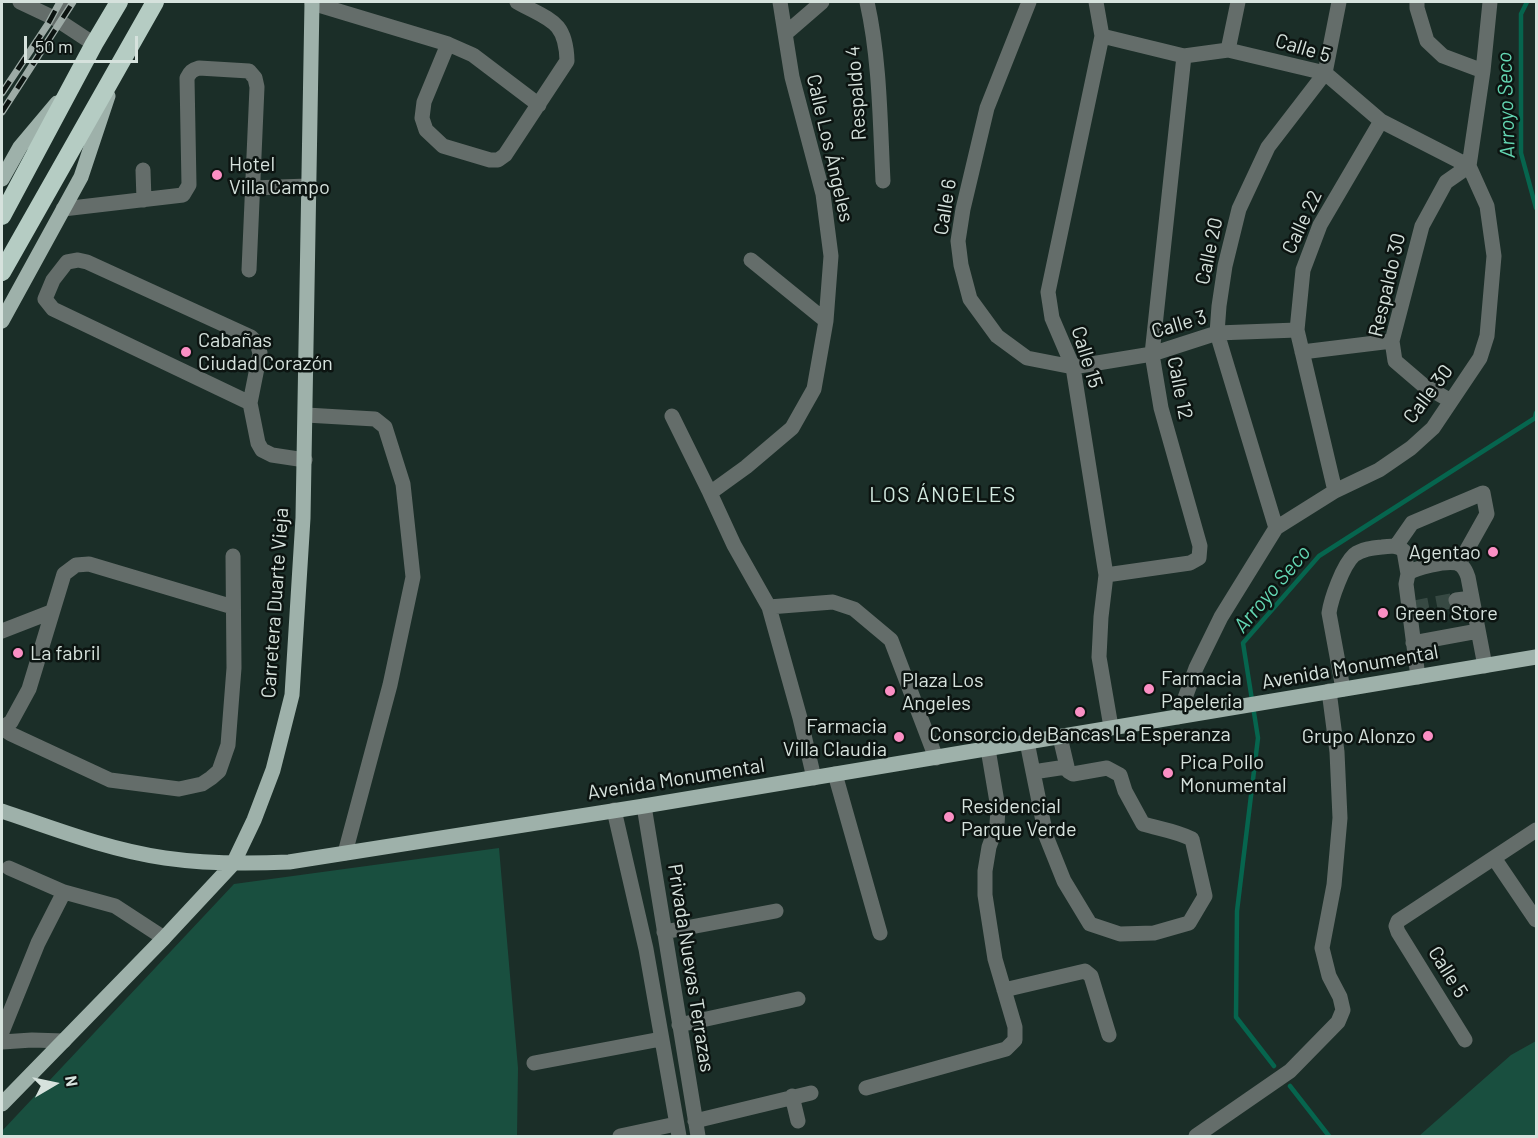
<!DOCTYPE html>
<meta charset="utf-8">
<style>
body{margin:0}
#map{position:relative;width:1538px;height:1138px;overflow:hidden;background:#1b2e28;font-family:Barlow,sans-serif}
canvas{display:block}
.frame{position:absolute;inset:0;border:3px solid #d6e2dd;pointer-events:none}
.north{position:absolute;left:24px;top:1054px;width:60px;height:60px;-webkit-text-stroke:4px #0c1411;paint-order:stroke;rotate:81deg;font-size:16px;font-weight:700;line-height:24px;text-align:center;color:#d6e2dd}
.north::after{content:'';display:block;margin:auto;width:21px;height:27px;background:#d6e2dd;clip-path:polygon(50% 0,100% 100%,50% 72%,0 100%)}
.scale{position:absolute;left:24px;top:36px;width:114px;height:27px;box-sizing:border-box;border:3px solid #d6e2dd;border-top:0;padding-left:8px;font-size:18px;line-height:21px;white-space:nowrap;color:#d6e2dd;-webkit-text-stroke:4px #0c1411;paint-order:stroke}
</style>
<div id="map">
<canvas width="1538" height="1138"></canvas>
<div class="frame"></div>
<div class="north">N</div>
<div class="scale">50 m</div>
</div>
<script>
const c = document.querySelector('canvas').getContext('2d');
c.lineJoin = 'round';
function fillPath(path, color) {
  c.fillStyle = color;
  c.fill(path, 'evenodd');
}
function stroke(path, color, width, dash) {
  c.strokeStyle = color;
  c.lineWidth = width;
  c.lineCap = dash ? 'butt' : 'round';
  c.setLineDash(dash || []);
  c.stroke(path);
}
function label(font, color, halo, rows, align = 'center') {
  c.font = font + ' Barlow,sans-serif';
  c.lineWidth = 5;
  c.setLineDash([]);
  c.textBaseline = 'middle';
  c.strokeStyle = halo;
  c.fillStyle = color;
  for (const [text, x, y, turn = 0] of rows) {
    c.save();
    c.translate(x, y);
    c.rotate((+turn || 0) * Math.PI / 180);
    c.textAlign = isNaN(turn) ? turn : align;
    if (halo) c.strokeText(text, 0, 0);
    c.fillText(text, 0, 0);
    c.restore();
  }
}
const green = new Path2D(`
 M499,848L518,1068L517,1136H2V1131L234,884Z
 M1536,1041V1136H1419L1511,1055Z`);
const stream = new Path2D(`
 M1527,2L1521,14V153L1536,208
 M1274,1066L1236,1017L1237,911L1258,738L1243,643L1319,556L1535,418L1536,413
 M1290,1086L1329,1136`);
const minorTunnel = new Path2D(`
 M1414,608L1456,600`);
const minor = new Path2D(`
 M20,2L56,19
 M65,2L56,19L94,44
 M780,2L792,77L823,194L831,256L826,321L814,389L792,428L746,467L710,493L734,545L769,607L800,718L814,778
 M867,2C880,60 880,122 883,181
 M1029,2L987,108L963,209L958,241L961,265L970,299L997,336L1027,358L1073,367L1152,354L1217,333L1297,330
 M1096,2L1102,36L1048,292L1052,318L1073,367L1106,575L1101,617L1099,657L1111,727
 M1417,2V8L1427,41L1443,56L1483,71
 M312,3L448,44L473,55L539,105
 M785,34L822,2
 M1102,36L1184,56L1228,50L1325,73L1381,121L1469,166L1446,182L1422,226L1392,341L1395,361L1423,385L1451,401
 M448,44L424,102L422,118L426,130L443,146L490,160H498L505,155L567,61C566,20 549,20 517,2
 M1228,50L1238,2
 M143,170L144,200
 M252,188L308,186
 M63,209L183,195L189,185L187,78C190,72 192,70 199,68L249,71L255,78L257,87L249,270
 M751,260L826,321
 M1302,352L1392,341
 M250,403L53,309L45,299L53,280L67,262L78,260L87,262L251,337L257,343L260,353L250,403L258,443L262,450L272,455L305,460
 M306,415L375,419L385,427L403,484L413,577L390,685L345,853
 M672,416L710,493
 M1335,491L1297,330L1303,270L1320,225L1381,121
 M1276,528L1217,333L1219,306L1225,266L1239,209L1268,147L1325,73L1339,2
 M1396,546L1412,523L1483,493L1487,514L1459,564
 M1106,575L1190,563L1199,558L1200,546L1161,408L1152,354L1184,56
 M1456,600L1472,598
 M769,607L833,602L854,609L891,640L936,758
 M2,631L51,612
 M1413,643L1478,631
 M1418,677L1406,584L1408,574C1415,567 1446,561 1456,563C1463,564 1466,571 1468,577L1485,666
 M1343,689L1329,613C1331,599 1343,565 1354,555C1362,549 1372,548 1382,547C1390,546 1398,545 1404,551L1408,574
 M1178,717L1196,668L1221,617L1276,528L1335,491L1379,470L1411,448L1433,428L1480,358L1487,336L1494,256L1487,206L1469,166L1483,71L1490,2
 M2,728L11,734L110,780L179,789L202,784L211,778L219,771L228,745L234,668L233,556
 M2,728L11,722L29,689L64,574L76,565L89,564L233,607
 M1027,742L1046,836L1064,881L1090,924L1120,934L1154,933L1189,923L1205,896L1192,839C1176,831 1160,829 1143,824L1125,791L1120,775L1107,768L1073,774L1068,771L1060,737
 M1033,772L1066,767
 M835,774L880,933
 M644,806L698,1136
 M614,810L646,949L679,1136
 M1494,858L1536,920
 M9,868L64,892L115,906L164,938
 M664,932L776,911
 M1004,990L1085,971L1091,976L1109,1035
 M679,1025L798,999
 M2,1032L38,943L64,892
 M1465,1040L1398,932L1396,926L1398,921L1536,830
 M2,1042L32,1040L64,1041
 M534,1063L661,1039
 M866,1088L1006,1049L1015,1040V1027L995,959L985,895V871L989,847L997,825L998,808L988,749
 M792,1096L798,1121
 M695,1121L811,1093
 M620,1136L676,1124
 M1196,1136L1290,1071L1338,1022L1343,1010L1340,997L1329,976L1322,948L1334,885L1340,818L1337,752L1329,691`);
const major = new Path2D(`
 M2,179L20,147L57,103
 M2,321L81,177L108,96
 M2,811C55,829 109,850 165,858C207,864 248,864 289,862L644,806L1536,657
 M2,1104L164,938L233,864L254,820L273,770L292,695L303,518L312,2`);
const highway = new Path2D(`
 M2,216L94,44L119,2
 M2,272L155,2`);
const rail = new Path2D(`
 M2,93L48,24L60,2
 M2,112L73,2`);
const markers = [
 [217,175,6,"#fb8fc4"],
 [186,352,6,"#fb8fc4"],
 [1493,552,6,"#fb8fc4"],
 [1383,613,6,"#fb8fc4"],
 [18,653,6,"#fb8fc4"],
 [1149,689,6,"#fb8fc4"],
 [890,691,6,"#fb8fc4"],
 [1080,712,6,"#fb8fc4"],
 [1428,736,6,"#fb8fc4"],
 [899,737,6,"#fb8fc4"],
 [1168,773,6,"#fb8fc4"],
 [949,817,6,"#fb8fc4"]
];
const streetNames = [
 ["Calle 5",1303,48,17],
 ["Respaldo 4",856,93,-94],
 ["Calle Los Ángeles",830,148,77],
 ["Calle 6",945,207,-81],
 ["Calle 22",1302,222,-65],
 ["Calle 20",1209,251,-78],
 ["Respaldo 30",1387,285,-77],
 ["Calle 3",1179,324,-16],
 ["Calle 15",1087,357,73],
 ["Calle 12",1180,388,79],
 ["Calle 30",1428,394,-53],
 ["Carretera Duarte Vieja",275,603,-86],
 ["Avenida Monumental",1350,667,-10],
 ["Avenida Monumental",676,779,-9],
 ["Privada Nuevas Terrazas",691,968,81],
 ["Calle 5",1448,972,58]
];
const poiNames = [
 ["Hotel",229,164],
 ["Villa Campo",229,187],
 ["Cabañas",198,340],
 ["Ciudad Corazón",198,363],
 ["Agentao",1481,552,"right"],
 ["Green Store",1395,613],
 ["La fabril",30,653],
 ["Farmacia",1161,678],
 ["Papeleria",1161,701],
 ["Plaza Los",902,680],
 ["Angeles",902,703],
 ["Farmacia",887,726,"right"],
 ["Villa Claudia",887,749,"right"],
 ["Consorcio de Bancas La Esperanza",1080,734,"center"],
 ["Grupo Alonzo",1416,736,"right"],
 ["Pica Pollo",1180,762],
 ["Monumental",1180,785],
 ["Residencial",961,806],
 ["Parque Verde",961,829]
];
const waterNames = [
 ["Arroyo Seco",1506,105,-92],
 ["Arroyo Seco",1272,589,-50]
];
const neighbourhoodNames = [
 ["LOS ÁNGELES",943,495]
];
fillPath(green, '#194f3f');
stroke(stream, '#06654e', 4.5);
stroke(minorTunnel, '#374943', 15, [15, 8]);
stroke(minor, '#646d6a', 15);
stroke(major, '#9eb1aa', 15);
stroke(highway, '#b5ccc3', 18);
stroke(rail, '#9daba6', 7);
stroke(rail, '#0c1411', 4.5, [14]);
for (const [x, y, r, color] of markers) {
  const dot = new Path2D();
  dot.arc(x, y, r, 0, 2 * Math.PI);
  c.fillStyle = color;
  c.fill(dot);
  stroke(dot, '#0c1411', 2);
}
label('20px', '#d6e2dd', '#0c1411', streetNames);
label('20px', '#d6e2dd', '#0c1411', poiNames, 'left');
label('italic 21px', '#64d7b3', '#0c1411', waterNames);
c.letterSpacing = '1.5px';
label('21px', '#d2eae0', '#0c1411', neighbourhoodNames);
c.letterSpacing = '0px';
</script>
